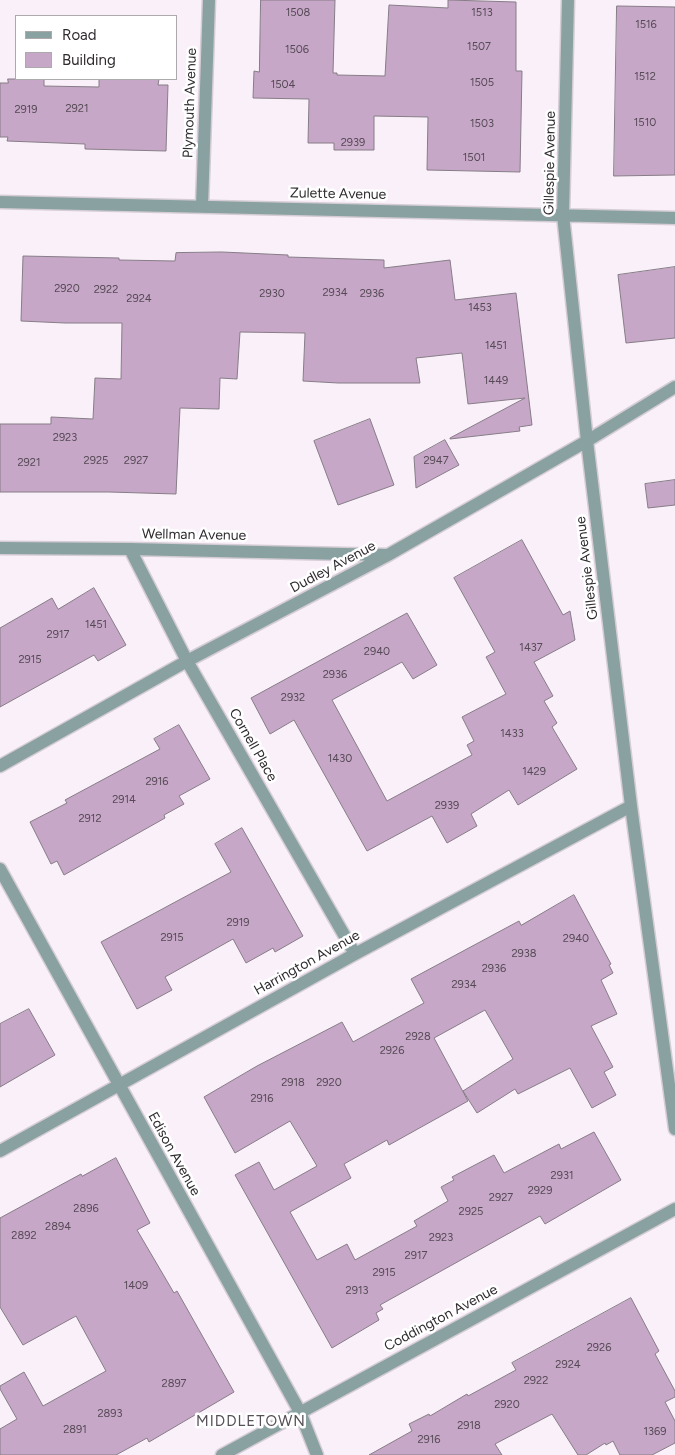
<!DOCTYPE html>
<style>
body{margin:0}
#map{position:relative;width:675px;height:1455px;overflow:hidden;background:#faf0fa;font-family:Figtree,sans-serif}
canvas{display:block}
.legend{position:absolute;left:15px;top:15px;width:162px;height:65px;box-sizing:border-box;background:#fff;border:1px solid #acaaac;margin:0;padding:6px 9px;list-style:none;font-size:15px;color:#2f2b2f}
.legend li{display:flex;align-items:center;gap:10px;height:25px}
.legend b{width:25px;border:1px solid #acaaac}
</style>
<div id="map">
<canvas width="675" height="1455"></canvas>
<ul class="legend">
<li><b style="height:6px;background:#8aa1a2"></b>Road</li>
<li><b style="height:14px;background:#c7a7c7"></b>Building</li>
</ul>
</div>
<script>
const c = document.querySelector('canvas').getContext('2d');
c.lineJoin = 'round';
function fillPath(path, color) {
  c.fillStyle = color;
  c.fill(path, 'evenodd');
}
function stroke(path, color, width, dash) {
  c.strokeStyle = color;
  c.lineWidth = width;
  c.lineCap = dash ? 'butt' : 'round';
  c.setLineDash(dash || []);
  c.stroke(path);
}
function label(font, color, halo, rows, align = 'center') {
  c.font = font + ' Figtree,sans-serif';
  c.lineWidth = 5;
  c.setLineDash([]);
  c.textBaseline = 'middle';
  c.strokeStyle = halo;
  c.fillStyle = color;
  for (const [text, x, y, turn = 0] of rows) {
    c.save();
    c.translate(x, y);
    c.rotate((+turn || 0) * Math.PI / 180);
    c.textAlign = isNaN(turn) ? turn : align;
    if (halo) c.strokeText(text, 0, 0);
    c.fillText(text, 0, 0);
    c.restore();
  }
}
const building = new Path2D(`
 M261,0H335L333,73H337V75L385,76L389,5L448,8V0L516,2V71H522L520,172L427,170L428,117L374,116V150H334V143H308L309,99L253,98L254,71L259,72Z
 M617,6L675,7V175L614,176Z
 M8,79H44V86L99,87V79H159L158,85H168L166,151L85,149V144L7,141L8,137H0V83H8Z
 M222,252L288,255V257L384,260V268L450,260L455,300L516,293L532,425L519,427L520,431L450,439V438L525,398L468,404L462,353L416,358L420,383H338L303,381L305,333L240,332L237,379L220,378L219,409L180,408L176,494L109,492H0V424H51V417L93,419L95,378L121,379L122,323H65L21,321L23,256L119,258V260L175,261L176,253Z
 M675,267V338L626,343L618,275Z
 M370,419L394,485L338,505L314,441Z
 M445,440L459,465L416,488L414,457Z
 M675,480V505L648,508L645,484Z
 M522,540L563,615L570,611L575,640L534,662L553,696L544,701L557,723L552,727L577,769L518,805L509,790L471,814L477,826L447,843L432,816L367,851L294,720L270,734L251,698L407,613L437,665L413,679L402,662L332,700L387,801L472,755L467,745L474,741L462,717L506,694L486,657L495,652L454,578Z
 M94,588L126,645L98,661L94,655L0,707V628L52,598L58,609Z
 M179,725L210,779L179,796L184,804L164,815L165,818L64,875L57,861L51,864L30,822L67,803L65,800L160,749L154,739Z
 M242,828L303,936L275,952L273,948L246,963L233,939L165,977L172,990L137,1009L101,942L231,872L215,844Z
 M574,895L611,964L609,965L613,973L601,980L617,1014L591,1026L613,1067L604,1072L616,1095L592,1108L570,1068L518,1094L515,1089L477,1113L463,1091L513,1059L485,1010L434,1038L468,1101L389,1145L387,1140L344,1164L351,1178L290,1212L317,1260L347,1244L355,1260L417,1226L414,1221L448,1201L441,1187L454,1180L452,1177L494,1155L504,1173L559,1144L561,1149L594,1132L621,1180L545,1224L540,1216L380,1305L383,1309L376,1313L379,1320L332,1348L235,1175L259,1162L274,1190L317,1166L290,1121L235,1153L204,1097L257,1066L342,1022L353,1042L424,1003L411,979L519,921L521,925Z
 M29,1009L55,1055L0,1087V1024Z
 M116,1158L150,1223L137,1230L174,1293L177,1291L234,1392L149,1442L147,1438L116,1455H0V1429L17,1419L0,1389V1386L24,1372L43,1406L106,1371L76,1316L23,1345L0,1307V1218L81,1174L82,1176Z
 M631,1298L659,1351L655,1354L675,1391V1397L665,1402L675,1421V1443L652,1455H620L613,1441L606,1445L605,1443L586,1455H578L552,1414L495,1444L502,1455H369L412,1431L409,1424L429,1414L430,1416L467,1394L468,1396L516,1370L512,1363Z`);
const minor = new Path2D(`
 M568,0L563,215L587,441L631,806L675,1129
 M0,202L675,218
 M202,206L209,0
 M0,548L130,549L387,555
 M130,549L187,661L355,954
 M0,766L187,661L388,555L587,441L675,387
 M0,869L300,1412L317,1455
 M0,1151L355,954L631,806
 M222,1455L675,1209`);
const numberNames = [
 ["1508",298,13],
 ["1513",482,13],
 ["1516",646,25],
 ["1507",479,47],
 ["1506",297,50],
 ["1512",645,77],
 ["1505",482,83],
 ["1504",283,85],
 ["2921",77,109],
 ["2919",26,110],
 ["1510",645,123],
 ["1503",482,124],
 ["2939",353,143],
 ["1501",474,158],
 ["2920",67,289],
 ["2922",106,290],
 ["2934",335,293],
 ["2930",272,294],
 ["2936",372,294],
 ["2924",139,299],
 ["1453",480,308],
 ["1451",496,346],
 ["1449",496,381],
 ["2923",65,438],
 ["2925",96,461],
 ["2927",136,461],
 ["2947",436,461],
 ["2921",29,463],
 ["1451",96,625],
 ["2917",58,635],
 ["1437",531,648],
 ["2940",377,652],
 ["2915",30,660],
 ["2936",335,675],
 ["2932",293,698],
 ["1433",512,734],
 ["1430",340,759],
 ["1429",534,772],
 ["2916",157,782],
 ["2914",124,800],
 ["2939",447,806],
 ["2912",90,819],
 ["2919",238,923],
 ["2915",172,938],
 ["2940",576,939],
 ["2938",524,954],
 ["2936",494,969],
 ["2934",464,985],
 ["2928",418,1037],
 ["2926",392,1051],
 ["2918",293,1083],
 ["2920",329,1083],
 ["2916",262,1099],
 ["2931",562,1176],
 ["2929",540,1191],
 ["2927",501,1198],
 ["2896",86,1209],
 ["2925",471,1212],
 ["2894",58,1227],
 ["2892",24,1236],
 ["2923",441,1238],
 ["2917",416,1256],
 ["2915",384,1273],
 ["1409",136,1286],
 ["2913",357,1291],
 ["2926",599,1348],
 ["2924",568,1365],
 ["2922",536,1381],
 ["2897",174,1384],
 ["2920",507,1405],
 ["2893",110,1414],
 ["2918",469,1426],
 ["2891",75,1430],
 ["1369",655,1432],
 ["2916",429,1440]
];
const streetNames = [
 ["Plymouth Avenue",190,103,-88],
 ["Gillespie Avenue",550,163,-89],
 ["Zulette Avenue",338,194,1],
 ["Wellman Avenue",194,535,1],
 ["Dudley Avenue",333,567,-28],
 ["Gillespie Avenue",587,568,-97],
 ["Cornell Place",253,745,60],
 ["Harrington Avenue",307,963,-29],
 ["Edison Avenue",174,1154,61],
 ["Coddington Avenue",441,1318,-28]
];
const neighbourhoodNames = [
 ["MIDDLETOWN",251,1422]
];
fillPath(building, '#c7a7c7');
stroke(building, '#867d86', 1);
stroke(minor, '#d5cdd5', 15);
stroke(minor, '#8aa1a2', 12);
label('11px', '#554a55', null, numberNames);
label('14px', '#2f2b2f', '#fff', streetNames);
c.letterSpacing = '1px';
label('15px', '#585058', '#fff', neighbourhoodNames);
c.letterSpacing = '0px';
</script>
